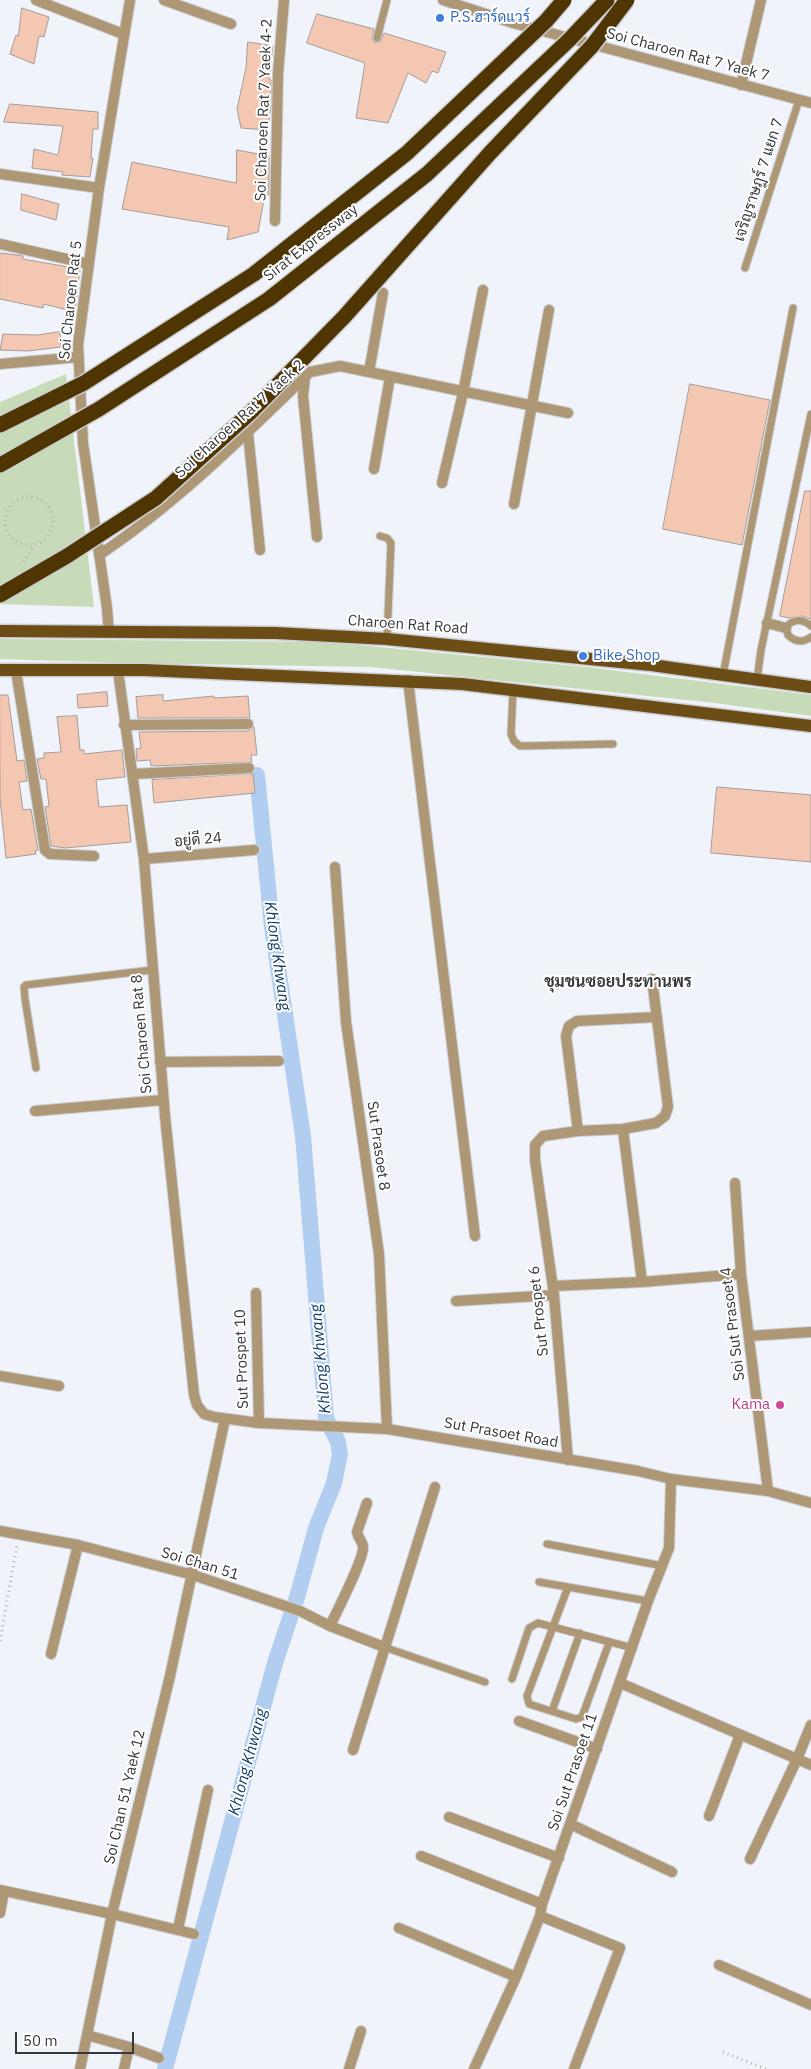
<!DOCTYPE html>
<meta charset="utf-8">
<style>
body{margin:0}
#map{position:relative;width:811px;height:2069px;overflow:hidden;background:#f0f3fa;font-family:"IBM Plex Sans",sans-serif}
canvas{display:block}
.scale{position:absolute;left:15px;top:2032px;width:119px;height:22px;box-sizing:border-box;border:2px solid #36383a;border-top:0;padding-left:6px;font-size:15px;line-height:18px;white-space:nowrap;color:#36383a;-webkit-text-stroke:4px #fff;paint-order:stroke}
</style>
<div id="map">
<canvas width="811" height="2069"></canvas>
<div class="scale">50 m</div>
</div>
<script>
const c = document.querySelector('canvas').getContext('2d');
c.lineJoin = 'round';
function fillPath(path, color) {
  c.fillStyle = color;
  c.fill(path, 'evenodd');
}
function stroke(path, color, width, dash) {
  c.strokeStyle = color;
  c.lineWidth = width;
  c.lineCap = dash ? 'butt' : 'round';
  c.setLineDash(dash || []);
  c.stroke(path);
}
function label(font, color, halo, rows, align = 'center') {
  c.font = font + ' "IBM Plex Sans",Sarabun,sans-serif';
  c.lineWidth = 4;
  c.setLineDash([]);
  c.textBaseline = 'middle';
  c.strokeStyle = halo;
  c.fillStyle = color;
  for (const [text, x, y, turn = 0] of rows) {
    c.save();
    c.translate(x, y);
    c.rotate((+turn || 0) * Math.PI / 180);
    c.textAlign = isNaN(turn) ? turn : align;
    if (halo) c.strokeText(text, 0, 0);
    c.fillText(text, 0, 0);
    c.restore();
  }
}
const green = new Path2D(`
 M66,374L94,607L0,604V402Z
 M0,639L327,642L586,667L811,695V716L715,703L371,667L125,663L0,659Z`);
const canal = new Path2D(`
 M165,2069L275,1663L298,1594L316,1528L334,1483L340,1454L338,1442L326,1418L303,1136L272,927L257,775`);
const building = new Path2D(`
 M22,8L49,17L44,37L39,36L34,64L10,54L16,35L18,36Z
 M317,14L374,29L372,39L375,43L381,41L384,33L446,52L438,73L432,71L426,83L408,73L388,123L356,118L365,63L307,43Z
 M248,42L273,46L269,79L271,80V104L268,130L241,128L237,109L246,68Z
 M10,104L98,112V129H93L91,158H93L90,177L62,175L63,172L32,168L34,149L58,155L63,126L4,122Z
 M237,150L269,156V195L265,194L258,232L227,240L229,227L122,209L132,162L236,183Z
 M22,194L59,204L56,220L21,210Z
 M0,253L17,255L23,256V259L80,269L75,312L44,304L43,308L0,299Z
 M60,332L61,347L28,351L0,350L3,334L37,335Z
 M690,384L770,400L742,545L663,529Z
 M805,491H811V619L802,616L789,618L780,616Z
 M107,692L108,706L78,708L77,695Z
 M0,695H8L17,761L24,760L27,781L19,782L23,810L31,809L38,850L35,851L36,854L6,858L0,799Z
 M163,695V701L214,696V698L248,696L250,718H138L136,697Z
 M77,716L80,750H84V754L122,750L125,777L96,780L99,807L127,805L131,842L65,848L51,846L45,807L49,806L46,779H41L37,759L44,758V753L61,752L57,717Z
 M254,727L257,755H251L252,762L151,766L150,760L137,761L136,749L141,748L139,732L248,731Z
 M253,774L255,793L154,803L152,780Z
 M717,787L811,795V862L711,853Z`);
const path = new Path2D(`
 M5 521a24 24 0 1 1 48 0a24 24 0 1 1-48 0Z
 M24,562L33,546
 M0,1641L17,1545
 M723,2052L766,2069`);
const service = new Path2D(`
 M377,38L387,0
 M745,268L799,100
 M380,536L387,538L391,543L387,639
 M811,626C803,619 792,618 786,628L788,635C795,642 803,643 811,637
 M723,675L793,308
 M757,680L761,650L811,414
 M513,691L511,734L514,741L520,746L613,744
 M36,1068L25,999L24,987L26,985L152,970
 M547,1544L663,1566
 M539,1582L648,1601
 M568,1587L527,1696L529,1704L576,1719L582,1717L609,1643
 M384,1647L485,1682
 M512,1679L529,1628L538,1623L633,1648
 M552,1711L580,1633`);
const minor = new Path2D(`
 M36,0L123,34
 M164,0L231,24
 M443,0L513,23L811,103
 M741,85L761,0
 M0,174L99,188
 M275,221L278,74L284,0
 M0,244L89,264
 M0,364L79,357
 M369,372L383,293
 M305,377L303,396L317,537
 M248,433L260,550
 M374,469L390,377
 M442,483L463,393L483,290
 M514,504L549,310
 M99,555C177,503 243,437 310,372L340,366L568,413
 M767,623L786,628
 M109,633L107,608L83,443L78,345L99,188L130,0
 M16,671L45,850L50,854L94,856
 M408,680L475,1236
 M124,725L248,724
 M133,774L249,768
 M144,859L254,850
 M335,867L346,1022L379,1254L387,1429
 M160,1062L279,1061
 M35,1111L163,1100
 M623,1129L642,1282
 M578,1131L566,1036L569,1026L577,1021L657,1017
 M735,1183L741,1274L768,1491
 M553,1286L642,1282L741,1274
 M256,1293L259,1423
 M456,1301L554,1295
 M749,1336L811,1332
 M0,1376L59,1386
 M568,1460L554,1295L535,1160V1145L543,1136L578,1131L623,1129L656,1123L665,1116L668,1107L652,979
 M0,1531L78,1545L193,1575L300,1611L330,1626L384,1647
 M330,1626C336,1613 365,1557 363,1546C362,1541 358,1538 357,1532L367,1503
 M51,1654L78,1545
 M620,1683L811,1765
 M519,1721L597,1749
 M353,1750L435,1487
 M709,1816L740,1735
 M449,1817L559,1858
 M570,1824L672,1872
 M421,1856L542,1904
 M750,1859L797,1759L811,1725
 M0,1890L112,1914L170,1676L225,1419
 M0,1913L4,1891
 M540,1916L620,1948L574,2069
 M399,1928L516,1977
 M178,1929L208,1790
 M719,1965L811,2005
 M87,2035L129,2047L159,2058
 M80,2069L112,1914L194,1934
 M124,2069L129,2047
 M349,2069L361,2031
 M474,2069L516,1977L540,1916L542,1904L648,1601L669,1548L671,1479`);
const tertiary = new Path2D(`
 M118,671L144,859L165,1116L194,1395L197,1405L204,1414L214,1417L259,1423L387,1429L638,1471L671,1479L768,1491L811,1503`);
const primary = new Path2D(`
 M0,631L276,633L387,639L651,665L811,687
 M0,670H144L462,684L811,726`);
const motorwayBridge = new Path2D(`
 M0,425L84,383L254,274L407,153L546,21L564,0
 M0,465L99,409L269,299L427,174L569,40L607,0
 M0,595L67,556L156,498L249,414L344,317L490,153L592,46L627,0`);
const markers = [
 [440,18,5,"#3f7fe0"],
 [583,656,5,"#3f7fe0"],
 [780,1405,5,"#d1479c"]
];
const shopNames = [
 ["P.S.ฮาร์ดแวร์",450,18],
 ["Bike Shop",593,656]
];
const streetNames = [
 ["Soi Charoen Rat 7 Yaek 7",688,55,15],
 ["Soi Charoen Rat 7 Yaek 4-2",264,110,-88],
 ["เจริญราษฎร์ 7 แยก 7",759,180,-72],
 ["Sirat Expressway",311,243,-38],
 ["Soi Charoen Rat 5",71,300,-84],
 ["Soi Charoen Rat 7 Yaek 2",240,419,-42],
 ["Charoen Rat Road",408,625,4],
 ["อยู่ดี 24",198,840,-5],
 ["Soi Charoen Rat 8",142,1034,-95],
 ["Sut Prasoet 8",378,1146,82],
 ["Sut Prospet 6",539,1311,-96],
 ["Soi Sut Prasoet 4",733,1324,-97],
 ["Sut Prospet 10",242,1359,-92],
 ["Sut Prasoet Road",501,1433,10],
 ["Soi Chan 51",200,1564,17],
 ["Soi Sut Prasoet 11",573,1772,-71],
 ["Soi Chan 51 Yaek 12",125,1797,-77]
];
const hotelNames = [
 ["Kama",770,1405]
];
const waterNames = [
 ["Khlong Khwang",277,956,82],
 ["Khlong Khwang",321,1359,-95],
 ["Khlong Khwang",248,1762,-75]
];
const neighbourhoodNames = [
 ["ชุมชนซอยประทานพร",618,982]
];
fillPath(green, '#c7dbb9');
stroke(canal, '#b1cef1', 16);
fillPath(building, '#f4c7b2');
stroke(building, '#a49c99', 1);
stroke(service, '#cbced4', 9);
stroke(minor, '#cbced4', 12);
stroke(tertiary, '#cbced4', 12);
stroke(primary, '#cbced4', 15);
stroke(path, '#b0b2b8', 3, [1, 4]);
stroke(service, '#ad9775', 7);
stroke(minor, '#ad9775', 10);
stroke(tertiary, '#ad9775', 10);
stroke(primary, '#6b4d15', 12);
stroke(motorwayBridge, '#cbced4', 18, []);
stroke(motorwayBridge, '#4e3502', 15);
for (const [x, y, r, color] of markers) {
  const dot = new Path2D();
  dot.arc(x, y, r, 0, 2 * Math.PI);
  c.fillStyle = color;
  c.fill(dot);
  stroke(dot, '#fff', 2);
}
label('15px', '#366cbe', '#fff', shopNames, 'left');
label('15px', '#36383a', '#fff', streetNames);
label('15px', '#b23c85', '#fff', hotelNames, 'right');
label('italic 16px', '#113b66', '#fff', waterNames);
label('bold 16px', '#36383a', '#fff', neighbourhoodNames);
</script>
